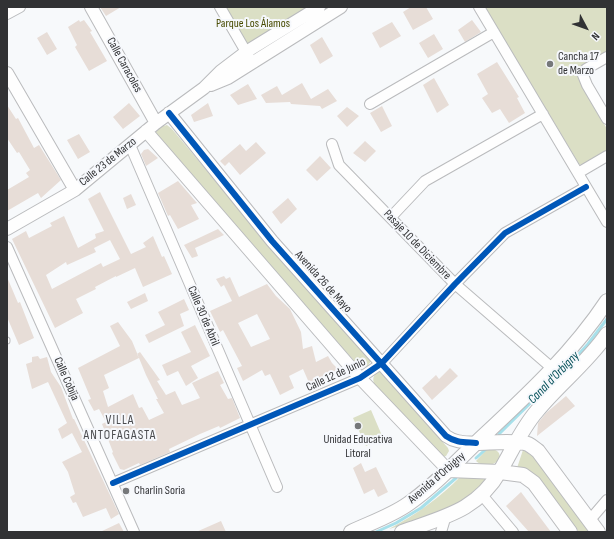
<!DOCTYPE html>
<meta charset="utf-8">
<style>
body{margin:0}
#map{position:relative;width:614px;height:539px;overflow:hidden;background:#f7f9fb;font-family:"Sofia Sans Condensed",sans-serif}
canvas{display:block}
.frame{position:absolute;inset:0;border:8px solid #313234;pointer-events:none}
.north{position:absolute;left:566px;top:8px;width:40px;height:40px;-webkit-text-stroke:3px #f6f8fc;paint-order:stroke;rotate:131deg;font-size:11px;font-weight:700;line-height:16px;text-align:center;color:#313234}
.north::after{content:'';display:block;margin:auto;width:14px;height:18px;background:#313234;clip-path:polygon(50% 0,100% 100%,50% 72%,0 100%)}
</style>
<div id="map">
<canvas width="614" height="539"></canvas>
<div class="frame"></div>
<div class="north">N</div>
</div>
<script>
const c = document.querySelector('canvas').getContext('2d');
c.lineJoin = 'round';
function fillPath(path, color) {
  c.fillStyle = color;
  c.fill(path, 'evenodd');
}
function stroke(path, color, width, dash) {
  c.strokeStyle = color;
  c.lineWidth = width;
  c.lineCap = dash ? 'butt' : 'round';
  c.setLineDash(dash || []);
  c.stroke(path);
}
function label(font, color, halo, rows, align = 'center') {
  c.font = font + ' "Sofia Sans Condensed",sans-serif';
  c.lineWidth = 4;
  c.setLineDash([]);
  c.textBaseline = 'middle';
  c.strokeStyle = halo;
  c.fillStyle = color;
  for (const [text, x, y, turn = 0] of rows) {
    c.save();
    c.translate(x, y);
    c.rotate((+turn || 0) * Math.PI / 180);
    c.textAlign = isNaN(turn) ? turn : align;
    if (halo) c.strokeText(text, 0, 0);
    c.fillText(text, 0, 0);
    c.restore();
  }
}
const green = new Path2D(`
 M223,7H311L253,44H245Z
 M485,7H607V53L579,77L581,83L607,129V152L583,166L579,164Z
 M167,125L172,129L267,243L371,361L367,367H360L356,363L255,251L156,136V132C158,128 162,126 167,125Z
 M380,371L382,372L448,448L449,451L446,456L443,457L439,455L374,384C372,377 374,374 380,371Z
 M371,410L383,438L366,446L353,418Z
 M488,448C496,449 502,452 499,460C493,466 482,467 476,461Z
 M523,450L534,457L590,532H579L536,476L526,469L517,468Z
 M461,476L487,478C462,508 426,518 389,529C415,515 440,498 461,476Z`);
const stream = new Path2D(`
 M499,434L568,366L588,344L607,319
 M476,458L485,450
 M376,532L396,523L421,508L456,478`);
const building = new Path2D(`
 M100,7H121L106,16Z
 M411,7H426L433,19L413,30L403,12Z
 M79,20L80,22L84,20L92,31L90,32L107,61L89,71L75,47L77,45L68,27Z
 M472,20L481,32L465,42L458,30Z
 M392,22L401,36L380,48L372,33Z
 M47,32L57,49L47,55L37,38Z
 M434,34L443,49L428,58L419,43Z
 M322,37L333,56L320,64L310,45Z
 M497,62L519,97L517,98L525,113L509,123L500,109L492,113L482,98L488,94L477,74Z
 M434,78L449,105L437,113L423,85Z
 M302,83L311,99L328,89L337,101L322,109L320,106L291,104L290,102L266,103L261,95L277,86L282,95Z
 M248,84L257,99L238,105L230,95Z
 M129,103L140,116L123,129L113,117Z
 M208,103L213,116L194,122L191,115Z
 M7,105L16,119L18,118L34,148L39,145L61,180L41,198L38,193L7,211V190L29,177L26,173L30,170L19,152L17,153L7,138Z
 M382,106L392,126L381,132L370,113Z
 M347,107L359,116L347,127L337,116Z
 M79,134L90,152L78,159L67,140Z
 M365,141L376,151L365,162L353,153Z
 M256,142L266,153L240,175L229,162L225,166L220,161L240,144L246,151Z
 M148,149L158,158L146,166L141,154L144,150Z
 M320,156L331,168L317,181L306,170Z
 M178,181L197,203L191,205L199,219L178,229L170,215L168,216L158,193Z
 M100,192L131,254L146,247L143,243L153,236L162,257L164,256L172,274L143,287L135,268L116,277V276L95,287L96,289L76,299L83,313L55,328L12,239L26,231L29,238L52,226L50,223L64,216L78,248L96,238L95,234L104,231L88,199ZM110,240L120,259L103,267L101,263L52,289L46,275L66,262L67,265L96,252L94,248Z
 M131,194L136,205L127,209L123,198Z
 M288,198L297,209L281,224L272,212Z
 M218,229L224,235L195,248L198,256L192,258L184,245Z
 M224,276L226,279L230,277L239,297L267,284L276,296L290,309L301,332L303,349L312,346L316,362L328,356L332,363L337,368L334,372H331L329,376L310,385L303,369L289,376L294,388L280,395L270,374L265,376L262,370L243,381L237,368L242,366L223,330L220,332L210,311L232,301L224,285L221,287L216,279ZM257,314L270,339L251,347L238,323Z
 M7,277L18,303L20,302L34,338L19,345L7,317Z
 M145,293L148,301L131,309L127,302Z
 M184,299L189,310L180,314L184,326L149,343L145,335L165,325L158,312Z
 M118,322L132,341L139,358L137,354L140,352L160,380L157,381L166,395L175,391L182,405L200,398L192,383L218,371L224,383L220,385L228,399L232,398L240,418L220,428L219,426L200,434L169,449L170,452L140,465L139,463L124,470L120,469L112,453L113,452L102,424L106,422L99,409L94,411L88,400L91,399L78,368L120,346L110,326ZM139,358L146,375L158,399H156L164,413L149,420L142,407L139,408L133,394L108,407L103,391L109,388L104,375Z
 M195,325L210,356L191,366L198,378L186,386L178,371L167,376L162,365L191,352L181,332Z
 M38,356L40,359L47,357L51,372L61,387L73,419H74L119,514L111,519L106,508L83,517L76,502L73,503L70,497L75,494L68,472L62,462L82,452L72,433L62,439L58,429L67,423L48,382L32,389L26,364L32,362V357Z
 M450,368L458,376L432,400L422,388L436,375L439,379Z
 M566,396L575,406L537,436L538,423L546,413Z
 M361,463L365,472L376,467L388,492L378,497L374,489L364,494L353,468Z
 M521,492L551,532H529L506,506Z
 M221,521L226,532H196Z
 M119,523L124,532H100Z`);
const service = new Path2D(`
 M7,340V341`);
const minor = new Path2D(`
 M220,7L249,57
 M479,7L607,222
 M7,14L20,7
 M607,57L586,69L583,75L587,85L607,119
 M370,104L494,32
 M332,144L339,165L455,284L552,368
 M130,145L277,487
 M578,173L607,156
 M391,217L425,181L543,114
 M7,247L134,532
 M113,483L360,378L382,363L455,284L505,233L586,187
 M482,495L513,532
 M589,521L607,500
 M441,532L444,522L443,518`);
const tertiary = new Path2D(`
 M91,7L156,123
 M7,73L75,190
 M211,85L228,78L341,7
 M169,113L272,241L446,436C456,443 465,442 476,443
 M146,131L360,378L448,470
 M7,229L75,190L156,123L204,88L221,71L246,52L319,7`);
const secondary = new Path2D(`
 M476,443C489,443 517,440 528,444C532,446 535,449 538,451L598,532
 M448,470L500,472L523,475L534,483L570,532
 M351,532C370,523 391,516 408,504C434,486 455,463 478,441C524,398 572,354 607,301
 M402,532C443,517 477,511 500,471C512,451 522,428 537,411C559,384 587,363 607,334`);
const cycleway = new Path2D(`
 M169,113L272,241L446,436C456,443 465,442 476,443
 M113,483L360,378L382,363L455,284L505,233L586,187`);
const markers = [
 [550,64,4,"#76787a"],
 [358,426,4,"#76787a"],
 [126,491,4,"#76787a"]
];
const parkNames = [
 ["Parque Los Álamos",253,24]
];
const poiNames = [
 ["Cancha 17",558,57],
 ["de Marzo",558,71],
 ["Unidad Educativa",358,440,"center"],
 ["Litoral",358,454,"center"],
 ["Charlin Soria",134,491]
];
const streetNames = [
 ["Calle Caracoles",124,65,61],
 ["Calle 23 de Marzo",108,162,-39],
 ["Pasaje 10 de Diciembre",417,245,46],
 ["Avenida 26 de Mayo",323,282,48],
 ["Calle 30 de Abril",203,316,67],
 ["Calle 12 de Junio",336,375,-25],
 ["Calle Cobija",66,379,66],
 ["Avenida d'Orbigny",437,478,-41]
];
const waterNames = [
 ["Canal d'Orbigny",554,378,-46]
];
const neighbourhoodNames = [
 ["VILLA",120,421],
 ["ANTOFAGASTA",120,436]
];
fillPath(green, '#dbdfc5');
stroke(stream, '#a7e0ea', 3);
fillPath(building, '#e7ddd7');
stroke(service, '#babbbd', 7);
stroke(minor, '#babbbd', 12);
stroke(tertiary, '#babbbd', 14);
stroke(secondary, '#babbbd', 16);
stroke(service, '#fefefe', 5);
stroke(minor, '#fefefe', 10);
stroke(tertiary, '#fefefe', 12);
stroke(secondary, '#fefefe', 14);
stroke(cycleway, '#0057b8', 6);
for (const [x, y, r, color] of markers) {
  const dot = new Path2D();
  dot.arc(x, y, r, 0, 2 * Math.PI);
  c.fillStyle = color;
  c.fill(dot);
  stroke(dot, '#f6f8fc', 1.5);
}
label('12px', '#474a00', '#f6f8fc', parkNames);
label('12px', '#313234', '#f6f8fc', poiNames, 'left');
label('12px', '#313234', '#f6f8fc', streetNames);
label('italic 13px', '#004d56', '#f6f8fc', waterNames);
c.letterSpacing = '1px';
label('13px', '#4b4c4f', '#f6f8fc', neighbourhoodNames);
c.letterSpacing = '0px';
</script>
